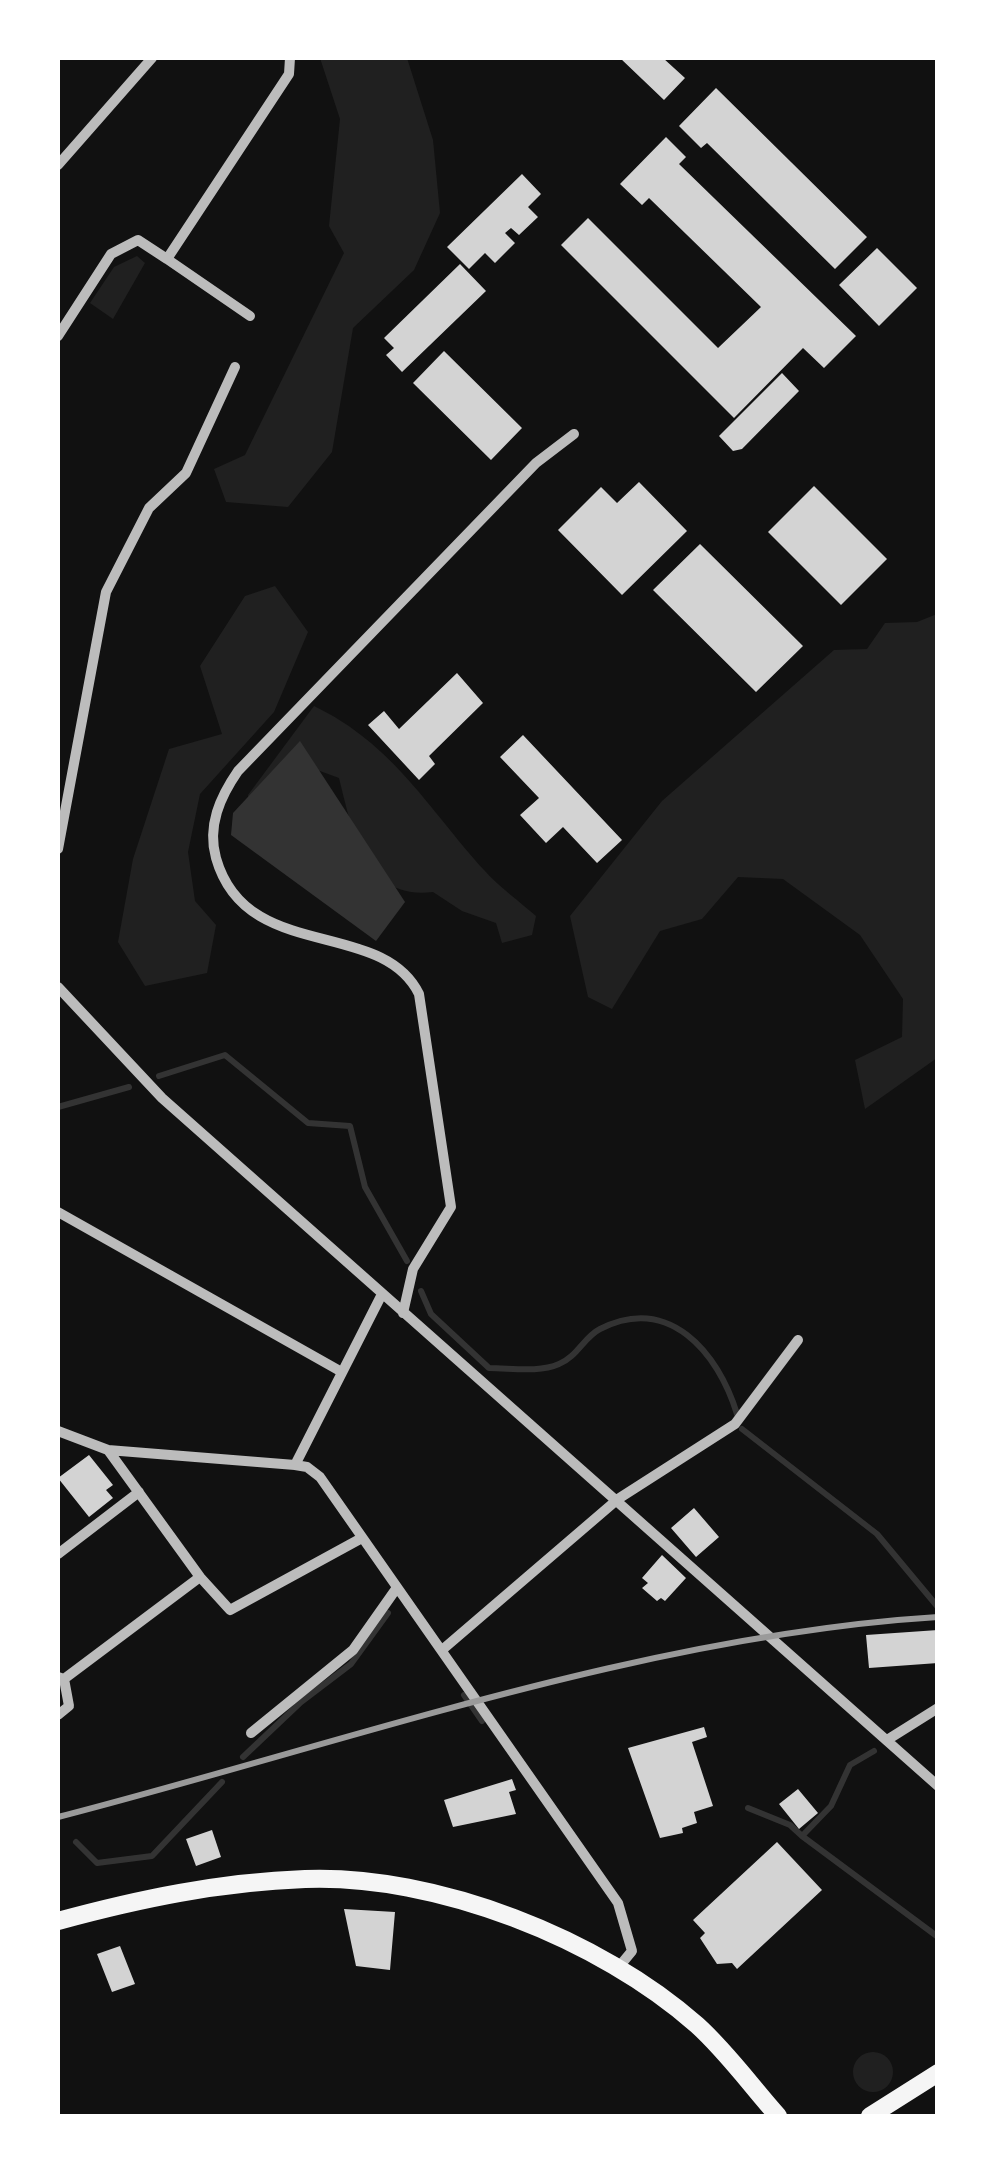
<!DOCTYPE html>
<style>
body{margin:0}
#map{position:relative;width:995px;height:2174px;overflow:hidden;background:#111;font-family:"Sofia Sans Condensed",sans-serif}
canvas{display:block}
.frame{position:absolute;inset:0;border:60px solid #fff;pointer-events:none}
</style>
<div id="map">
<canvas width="995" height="2174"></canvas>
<div class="frame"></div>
</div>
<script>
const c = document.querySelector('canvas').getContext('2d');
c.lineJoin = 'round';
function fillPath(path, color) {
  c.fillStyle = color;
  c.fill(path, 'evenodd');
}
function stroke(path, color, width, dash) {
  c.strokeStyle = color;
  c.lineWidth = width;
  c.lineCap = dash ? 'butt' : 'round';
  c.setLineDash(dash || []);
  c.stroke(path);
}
const green = new Path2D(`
 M320,58H407L433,140L440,213L414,270L353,328L332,452L288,507L226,502L214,469L245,455L344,253L329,226L340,119Z
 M137,256L145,263L113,319L90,303L114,267Z
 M275,586L308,632L274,712L200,794L188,852L195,901L216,925L207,973L145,986L118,942L133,859L169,749L222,734L200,666L245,596Z
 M937,614V1058L865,1109L855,1060L902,1037L903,999L860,935L783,879L738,877L702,919L660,931L612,1009L588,997L570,916L662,801L834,650L867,649L885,623L917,622Z
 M314,706C393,744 428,808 484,870C499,887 519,901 536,916L532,935L502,943L496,923L462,911L433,892C365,901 352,830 339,778L301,764L254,838L248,795Z
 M853 2072a20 20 0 1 1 40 0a20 20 0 1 1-40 0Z`);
const water = new Path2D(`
 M300,741L405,902L376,941L231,835L233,813Z`);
const stream = new Path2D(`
 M159,1076L225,1055L308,1123L350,1126L365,1187L407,1261
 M58,1107L129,1087
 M421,1291L431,1314L489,1368C511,1368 539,1373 559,1364C577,1357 584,1337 600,1329C669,1294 718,1352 737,1414
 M742,1429L877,1534L937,1606
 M464,1695L482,1721
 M874,1751L850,1765L831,1806L802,1836L938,1937
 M243,1757L301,1702L351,1664L388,1613
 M748,1808L790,1825L802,1836
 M76,1842L97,1863L152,1856L222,1782`);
const building = new Path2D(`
 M620,58H663L685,78L664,100Z
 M716,88L867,237L835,269L707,143L701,148L679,126Z
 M666,137L686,157L679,164L856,336L824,368L803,348L734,418L561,245L588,218L718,348L761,307L649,198L642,205L620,184Z
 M522,174L541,194L528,207L538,217L519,235L511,228L505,233L515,243L495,263L485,253L469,269L447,247Z
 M877,248L917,288L879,326L839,285Z
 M460,264L486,291L402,372L386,355L394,348L384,338Z
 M444,351L522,428L491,460L413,383Z
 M782,373L799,391L742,449L733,451L719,436Z
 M639,482L687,531L622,595L558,530L601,487L617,503Z
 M814,486L887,559L841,605L768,532Z
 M700,544L803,646L756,692L653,590Z
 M457,673L483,703L429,756L435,764L419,780L368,725L384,711L399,729Z
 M523,735L622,840L597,863L563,827L546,843L520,815L539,798L500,757Z
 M89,1455L113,1485L106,1490L113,1498L89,1517L58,1478Z
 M694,1508L719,1537L696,1557L671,1528Z
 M662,1555L686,1578L665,1601L661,1598L657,1601L642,1588L648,1583L642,1578Z
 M938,1630V1663L869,1668L866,1635Z
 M704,1727L707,1737L692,1742L713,1806L694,1812L697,1823L682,1828L683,1833L660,1838L628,1748Z
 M512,1779L516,1790L509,1792L516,1814L453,1827L444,1800Z
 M798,1789L818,1813L799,1829L779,1804Z
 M212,1830L221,1857L196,1866L186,1839Z
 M777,1842L822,1890L737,1969L732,1963L717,1964L700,1938L705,1933L693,1920Z
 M344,1909L395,1912L390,1970L356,1966Z
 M120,1946L135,1984L112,1992L97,1954Z`);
const minor = new Path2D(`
 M58,165L152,58
 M167,259L250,316
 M58,336L111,254L138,240L167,259L289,74L290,58
 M58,849L106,592L149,508L186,473L235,367
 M58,987L162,1098L938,1786
 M58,1212L340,1371
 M403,1313L413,1269L451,1207L419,994C381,917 246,964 216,858C207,826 220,797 238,771L536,463L574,434
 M58,1431L108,1450L295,1465L381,1296
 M108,1450L200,1577L230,1610L360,1539
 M295,1465L307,1467L320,1477L618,1903L632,1951L618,1968
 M58,1554L139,1492
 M442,1650L618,1499L735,1424L798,1340
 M58,1677L64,1679L200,1577
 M58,1715L69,1706L64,1679
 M251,1733L353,1650L396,1589
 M887,1740L938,1708`);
const primary = new Path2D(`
 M58,1921C139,1899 220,1882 305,1879C436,1874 600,1939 697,2025C727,2052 752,2087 778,2116
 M870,2116L938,2073`);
const rail = new Path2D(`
 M58,1817C341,1744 645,1635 938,1617`);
fillPath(green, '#202020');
fillPath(water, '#333');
stroke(stream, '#333', 6);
fillPath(building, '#d3d3d3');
stroke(minor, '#bcbcbc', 10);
stroke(primary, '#f5f5f5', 18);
stroke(rail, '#9a9a9a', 6);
</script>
